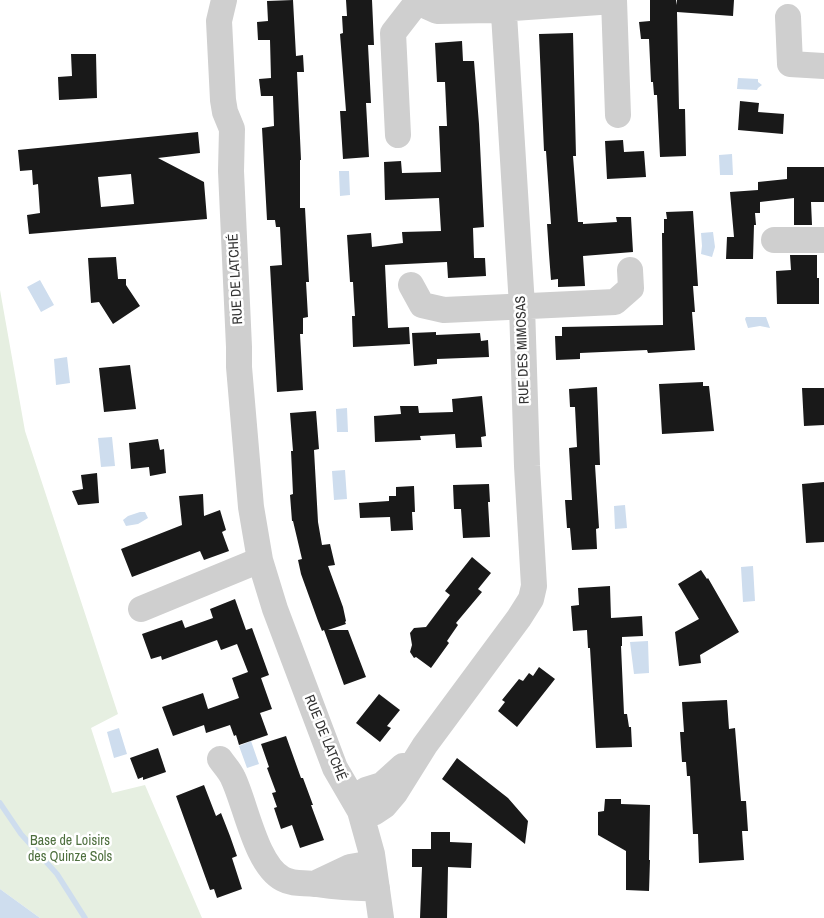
<!DOCTYPE html>
<meta charset="utf-8">
<style>
body{margin:0}
canvas{display:block;background:#fff}
</style>
<canvas width="824" height="918"></canvas>
<script>
const c = document.querySelector('canvas').getContext('2d');
c.lineJoin = 'round';
function fillPath(path, color) {
  c.fillStyle = color;
  c.fill(path, 'evenodd');
}
function stroke(path, color, width, dash) {
  c.strokeStyle = color;
  c.lineWidth = width;
  c.lineCap = dash ? 'butt' : 'round';
  c.setLineDash(dash || []);
  c.stroke(path);
}
function label(font, color, halo, rows, align = 'center') {
  c.font = font + ' "Archivo Narrow",sans-serif';
  c.lineWidth = 5;
  c.setLineDash([]);
  c.textBaseline = 'middle';
  c.strokeStyle = halo;
  c.fillStyle = color;
  for (const [text, x, y, turn = 0] of rows) {
    c.save();
    c.translate(x, y);
    c.rotate((+turn || 0) * Math.PI / 180);
    c.textAlign = isNaN(turn) ? turn : align;
    if (halo) c.strokeText(text, 0, 0);
    c.fillText(text, 0, 0);
    c.restore();
  }
}
const green = new Path2D(`
 M0,290L25,431L118,714L91,728L112,793L145,785L202,918H40L0,889Z`);
const water = new Path2D(`
 M738,78L758,79V82L762,85L758,88L757,90L737,89Z
 M732,154L733,175H720L719,155Z
 M339,171H349L350,195L340,196Z
 M713,232L715,247L712,257L701,254L702,246L701,233Z
 M40,280L54,305L41,312L27,287Z
 M746,317H766L770,328L760,326L748,328L745,319Z
 M67,357L70,383L56,385L54,359Z
 M347,408L348,432H337L336,409Z
 M112,437L115,466L101,467L98,438Z
 M345,470L347,499L334,500L332,471Z
 M625,505L627,528L615,529L614,506Z
 M140,512H145L148,518L138,524L126,526L123,520L128,516Z
 M753,566L755,601L743,602L741,567Z
 M648,641L649,673L634,674L630,642Z
 M119,728L127,754L114,758L107,732Z
 M251,741L259,764L247,768L239,746Z
 M0,889L40,918H0Z`);
const stream = new Path2D(`
 M0,803L21,834L57,874L85,918`);
const building = new Path2D(`
 M293,0L296,56L303,55L304,72H297L301,160H300V208H305L309,282H306L308,317L303,318V334H300L303,390L277,392L270,266L282,265L280,227H276L275,220H267L262,128L274,126L273,96H261L259,79L271,78L270,40H258L257,22L268,21L267,1Z
 M346,0H372L374,45H368L371,103H366L369,157L343,159L340,111H346L340,34L343,33L342,16H347Z
 M650,0H676L677,5V0H734L733,16L677,12L679,109H685L686,156L660,157L657,95H654L653,82H651L649,39H641L639,22L650,21Z
 M573,33L576,156H573L578,222H583V224L617,222L616,217H631L633,252L583,256L585,286L558,287V279L551,280L549,254L547,224H551L546,151H544L539,34Z
 M462,41L463,61H474L479,124L484,227L473,228L474,258H485L486,276L448,278L447,262L385,265L388,328L409,327L410,344L353,347L352,316H355L354,300L353,282H350L347,235L371,233L372,247L403,243L402,232L441,231L439,198L385,200L384,162L401,161L402,173L441,172L439,126H447L445,82H437L435,43Z
 M71,54H96L97,98L59,100L58,77L72,76Z
 M740,101L759,103L758,112L784,114L783,134L738,130Z
 M198,132L200,153L158,158L204,182L207,219L29,234L27,215L40,213L38,184L33,185L32,170L20,171L18,150ZM131,174L134,204L101,207L98,177Z
 M623,140L624,152L644,151L646,177L607,179L605,141Z
 M787,167H824V202H811L812,225H794V198L760,202V213H755L756,225H754L753,259H726L727,237H734L730,192L758,190V182L787,179Z
 M693,211L698,286H693L695,312H692L695,350L648,353L647,350L580,353V359L556,360L555,336H562V327L663,325L662,233H664V219H667L666,212Z
 M790,255H817V278H819V304H777L776,271L791,270Z
 M116,257L118,279H126V285L140,306L113,324L99,302L91,303L88,258Z
 M436,332V335L480,333L481,341L488,340L489,357L437,359V364L414,366L412,333Z
 M130,365L136,409L104,412L99,368Z
 M703,382V386H709L714,431L662,434L659,384Z
 M597,387L600,465H595L599,528L596,529L597,549L572,550L570,528H567L565,500H572L569,448L577,447L575,407H570L569,389Z
 M802,388H824V425L804,426Z
 M482,396L486,436L481,437L482,447L456,448L455,434L420,436L421,440L375,442L374,416L401,414L400,406H418L419,413L453,412L452,399Z
 M316,411L319,449L314,450L318,522L322,545L330,544L335,565L328,566L343,607L346,621L345,622L346,624L328,630H348L366,677L344,685L324,630L322,631L318,621L301,574L298,560L302,559L293,521H292L290,495L293,494L291,451H293L290,413Z
 M158,439L160,450L164,449L166,473L150,476L149,467L131,469L129,443Z
 M97,473L99,503L78,505L72,491L83,489L81,475Z
 M824,482V542L806,543L802,484Z
 M489,484L490,502H488L490,537L463,538L461,509H454L453,485Z
 M414,486L415,512H412L413,530L391,531L390,517L360,518L359,503L389,501V496H396V487Z
 M203,494L204,516L220,510L226,530L222,532L229,551L204,560L200,551L132,577L121,549L182,525L179,496Z
 M472,557L491,573L478,589L482,592L456,623L458,625L447,641L449,643L431,668L416,657L414,658L410,652L412,645L410,633L414,628L426,627L450,595L445,591Z
 M701,570L707,579L708,578L739,632L700,655L701,663L679,666L675,632L699,619L678,584Z
 M610,586L611,618L642,616L643,636L622,637V646H621L624,714H627L629,727H631L632,747L596,748L590,648H588L587,630L573,631L571,606L579,605L578,588Z
 M235,599L246,630L252,628L269,675L261,678L272,709L260,713L268,735L239,745L236,735L234,736L230,725L206,733L204,725L173,736L162,707L203,693L208,709L239,698L232,678L248,672L237,644L221,650L217,640L162,660L161,656L151,659L142,634L182,620L185,628L213,618L210,609Z
 M539,667L555,679L517,727L498,711L505,702L502,700L519,679L523,681L529,673L533,676Z
 M379,694L400,710L387,726L391,728L380,742L356,723Z
 M727,700L729,729L735,728L741,801H746L748,831H742L744,860L699,863L698,834H693L690,776H687L686,762H682L680,732H684L682,702Z
 M286,736L301,778H303L313,805H311L324,840L300,848L292,825L281,829L274,808L277,807L272,793L276,792L267,768L269,767L261,744Z
 M158,748L166,772L143,780V777L138,779L130,758Z
 M457,758L508,798L528,821L525,844L442,779Z
 M204,785L216,816L221,813L230,836L237,856L232,858L242,889L217,898L214,889L210,890L176,796Z
 M605,799H621V804L650,805L649,860H650L649,891L626,890V851L598,835V812L604,811Z
 M431,832H450V842L472,843L471,868L448,867L447,918H420L422,867H412V849H431Z`);
const minor = new Path2D(`
 M224,0L219,21L223,100L225,112L232,129L231,171L239,347V367L251,507L260,560L275,609L335,768L360,811L372,854L381,918
 M614,0L618,115
 M504,14L513,8L614,1
 M788,17L790,64L824,66
 M398,135L393,33L417,2
 M774,240H824
 M411,285L422,305L444,310L615,302L631,288L630,270
 M141,609L260,560
 M220,759C224,765 230,771 233,778C246,805 256,865 283,879C294,885 304,882 316,884C337,887 356,889 377,888
 M353,799L366,790L382,785L403,766
 M362,817L375,812L384,806L395,793L425,745L519,618L531,599L534,586L527,466L522,306L504,14L492,10L437,11L417,2L416,0
 M314,884L350,867L373,863`);
const streetNames = [
 ["RUE DE LATCHÉ",236,279,-93],
 ["RUE DES MIMOSAS",523,350,-92],
 ["RUE DE LATCHÉ",325,738,68]
];
const parkNames = [
 ["Base de Loisirs",70,841],
 ["des Quinze Sols",70,857]
];
fillPath(green, '#e6efe1');
fillPath(water, '#ceddee');
stroke(stream, '#ceddee', 5.5);
fillPath(building, '#191919');
stroke(minor, '#cfcfcf', 26);
label('14px', '#323232', '#fff', streetNames);
label('14px', '#4e6f3e', '#fff', parkNames);
</script>
